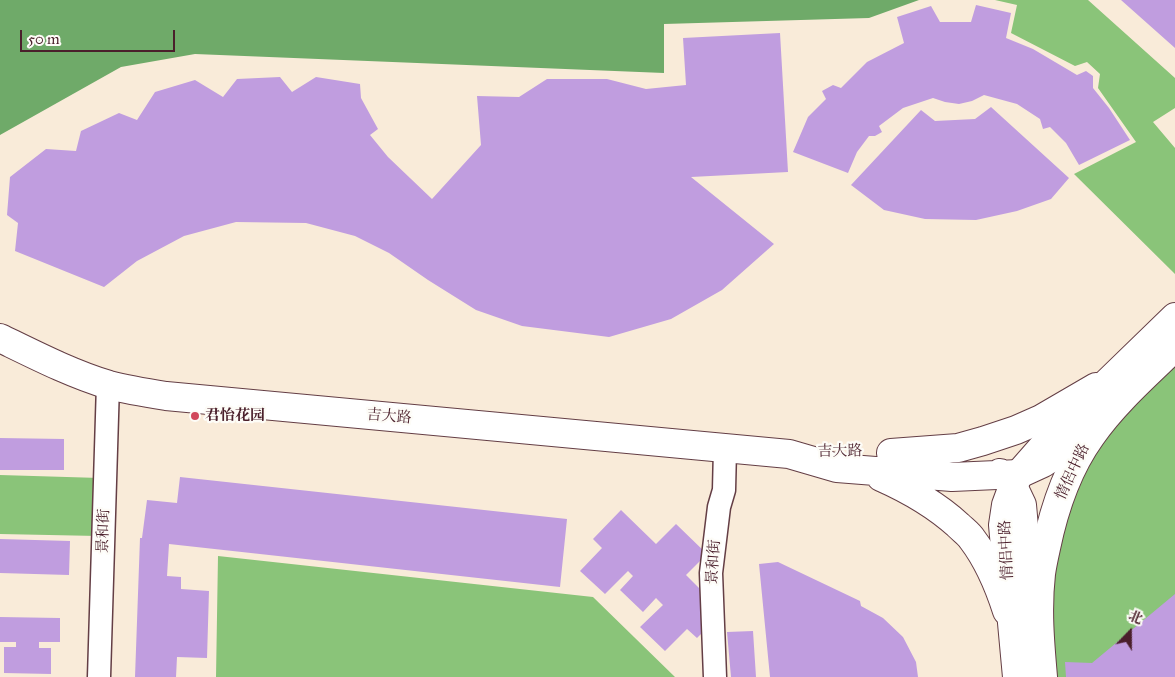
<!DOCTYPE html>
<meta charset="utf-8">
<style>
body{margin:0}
#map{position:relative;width:1175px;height:677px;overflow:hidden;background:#f9ebd9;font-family:"IM FELL Great Primer","Noto Serif SC",serif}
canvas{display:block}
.north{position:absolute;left:1105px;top:607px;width:50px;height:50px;-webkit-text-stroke:4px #fdfcf7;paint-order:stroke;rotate:22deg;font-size:14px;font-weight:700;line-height:20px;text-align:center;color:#4a1f2b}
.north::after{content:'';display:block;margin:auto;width:18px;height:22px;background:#4a1f2b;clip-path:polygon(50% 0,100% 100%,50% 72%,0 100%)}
.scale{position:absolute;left:20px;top:30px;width:155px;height:22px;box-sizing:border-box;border:2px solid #4a1f2b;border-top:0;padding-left:6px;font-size:15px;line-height:18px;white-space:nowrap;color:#4a1f2b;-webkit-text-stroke:4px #fdfcf7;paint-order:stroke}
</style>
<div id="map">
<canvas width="1175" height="677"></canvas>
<div class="north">北</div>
<div class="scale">50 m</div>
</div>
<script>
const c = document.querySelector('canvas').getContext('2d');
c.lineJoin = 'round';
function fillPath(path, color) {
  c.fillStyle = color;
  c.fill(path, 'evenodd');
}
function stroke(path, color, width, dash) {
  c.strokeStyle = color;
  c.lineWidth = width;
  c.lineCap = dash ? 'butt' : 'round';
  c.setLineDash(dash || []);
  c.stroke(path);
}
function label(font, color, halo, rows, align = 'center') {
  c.font = font + ' "IM FELL Great Primer","Noto Serif SC",serif';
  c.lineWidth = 4.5;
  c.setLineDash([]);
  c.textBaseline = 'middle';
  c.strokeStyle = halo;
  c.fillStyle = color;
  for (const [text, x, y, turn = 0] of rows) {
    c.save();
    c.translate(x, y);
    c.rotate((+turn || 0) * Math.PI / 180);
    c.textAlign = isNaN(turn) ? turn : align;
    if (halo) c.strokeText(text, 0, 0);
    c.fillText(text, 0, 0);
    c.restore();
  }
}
const green = new Path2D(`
 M995,0H1088L1175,78V108L1153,122L1175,148V274L1074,174L1136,142L1098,88L1100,74L1087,62L1075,66L1011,33L1017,5Z
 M1175,356V677H1049L1051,550L1087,451Z
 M0,475L100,478L98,536L0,534Z
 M218,556L593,597L675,677H216Z`);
const forest = new Path2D(`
 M0,0H919L869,18L664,24V73L195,54L121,67L0,135Z`);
const building = new Path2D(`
 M1121,0H1175V48Z
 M976,5L1011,13L1006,38L1033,49L1077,75L1086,71L1093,76V88L1109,108L1130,140L1079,165L1066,143L1050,127L1043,129L1040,119L1017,104L984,95L972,101L959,104L945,102L933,98L903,108L879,126L882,132L875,136H869L857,152L848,173L793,152L808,117L826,99L822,91L833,85L841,88L867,62L904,43L897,17L931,6L940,22H971Z
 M780,33L788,172L691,177L774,244L722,290L671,319L609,337L522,326L476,310L428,280L389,253L355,236L306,223L236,222L184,236L137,261L104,287L15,251L18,223L7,215L10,177L46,149L76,151L81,131L119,113L137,120L155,92L195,80L223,97L237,79L280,77L292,92L316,77L360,84L361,98L378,129L370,135L388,157L432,199L481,145L477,96L519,97L547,79H607L646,89L686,85L683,38Z
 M991,107L1069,178L1051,199L1017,211L976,220L925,219L884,210L851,185L921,110L935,121L975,119Z
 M0,438L64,439V470H0Z
 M180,477L567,519L560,587L169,544L167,576L181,577V589L209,591L207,658L177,657L176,677H135L140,538H142L147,500L177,503Z
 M621,510L656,544L676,524L707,554L686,575L723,612L697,638L687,629L665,651L640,627L663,605L656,598L643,612L620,590L633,576L628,571L605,594L580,571L602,548L593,539Z
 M0,539L70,541L69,575L0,573Z
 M778,562L860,601L861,606L883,618L903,637L916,662L918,677H770L759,564Z
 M1175,594V677H1066L1065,662L1092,663Z
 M0,617L60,618V642H39V648H51V674L4,673V647H16V642H0Z
 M753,631L756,677H731L727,632Z`);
const minor = new Path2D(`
 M99,677L108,384
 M715,677L711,573L719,507L724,490L725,449`);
const major = new Path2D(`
 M0,338C35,355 72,374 109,385C128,390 147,393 166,396L789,454L837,468L952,477L1019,474L1043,463L1058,453L1099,421
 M891,453L958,448L983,441L1016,430L1041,419L1096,387
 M1000,473L1009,480L1013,486L1022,505L1030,595L1033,607
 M881,477C908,489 936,505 958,525C963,530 969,534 972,539C988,560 999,586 1007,611`);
const highway = new Path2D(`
 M1017,677L1003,525L1006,505L1013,486L1019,474L1048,441L1072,417L1175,317
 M1043,677C1040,643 1037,609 1041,574C1042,566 1044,557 1046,548C1054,509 1068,468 1091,436C1114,403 1146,375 1175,347`);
const markers = [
 [195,416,5,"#d1495b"]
];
const poiNames = [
 ["君怡花园",205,416]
];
const streetNames = [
 ["吉大路",389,417,5],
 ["吉大路",840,452,-1],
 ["情侶中路",1073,472,-65],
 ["景和街",104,531,-88],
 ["情侣中路",1007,550,-93],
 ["景和街",714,562,-86]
];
fillPath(green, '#8ac479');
fillPath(forest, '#6faa69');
fillPath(building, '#c09ddf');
stroke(minor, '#643e45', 25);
stroke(major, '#643e45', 30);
stroke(highway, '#643e45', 30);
stroke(minor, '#fff', 22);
stroke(major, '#fff', 28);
stroke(highway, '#fff', 28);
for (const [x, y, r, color] of markers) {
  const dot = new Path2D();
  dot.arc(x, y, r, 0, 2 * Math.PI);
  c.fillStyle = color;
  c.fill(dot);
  stroke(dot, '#fdfcf7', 2);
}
label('bold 15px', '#4a1f2b', '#fdfcf7', poiNames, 'left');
label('15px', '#4a1f2b', '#fdfcf7', streetNames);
</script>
